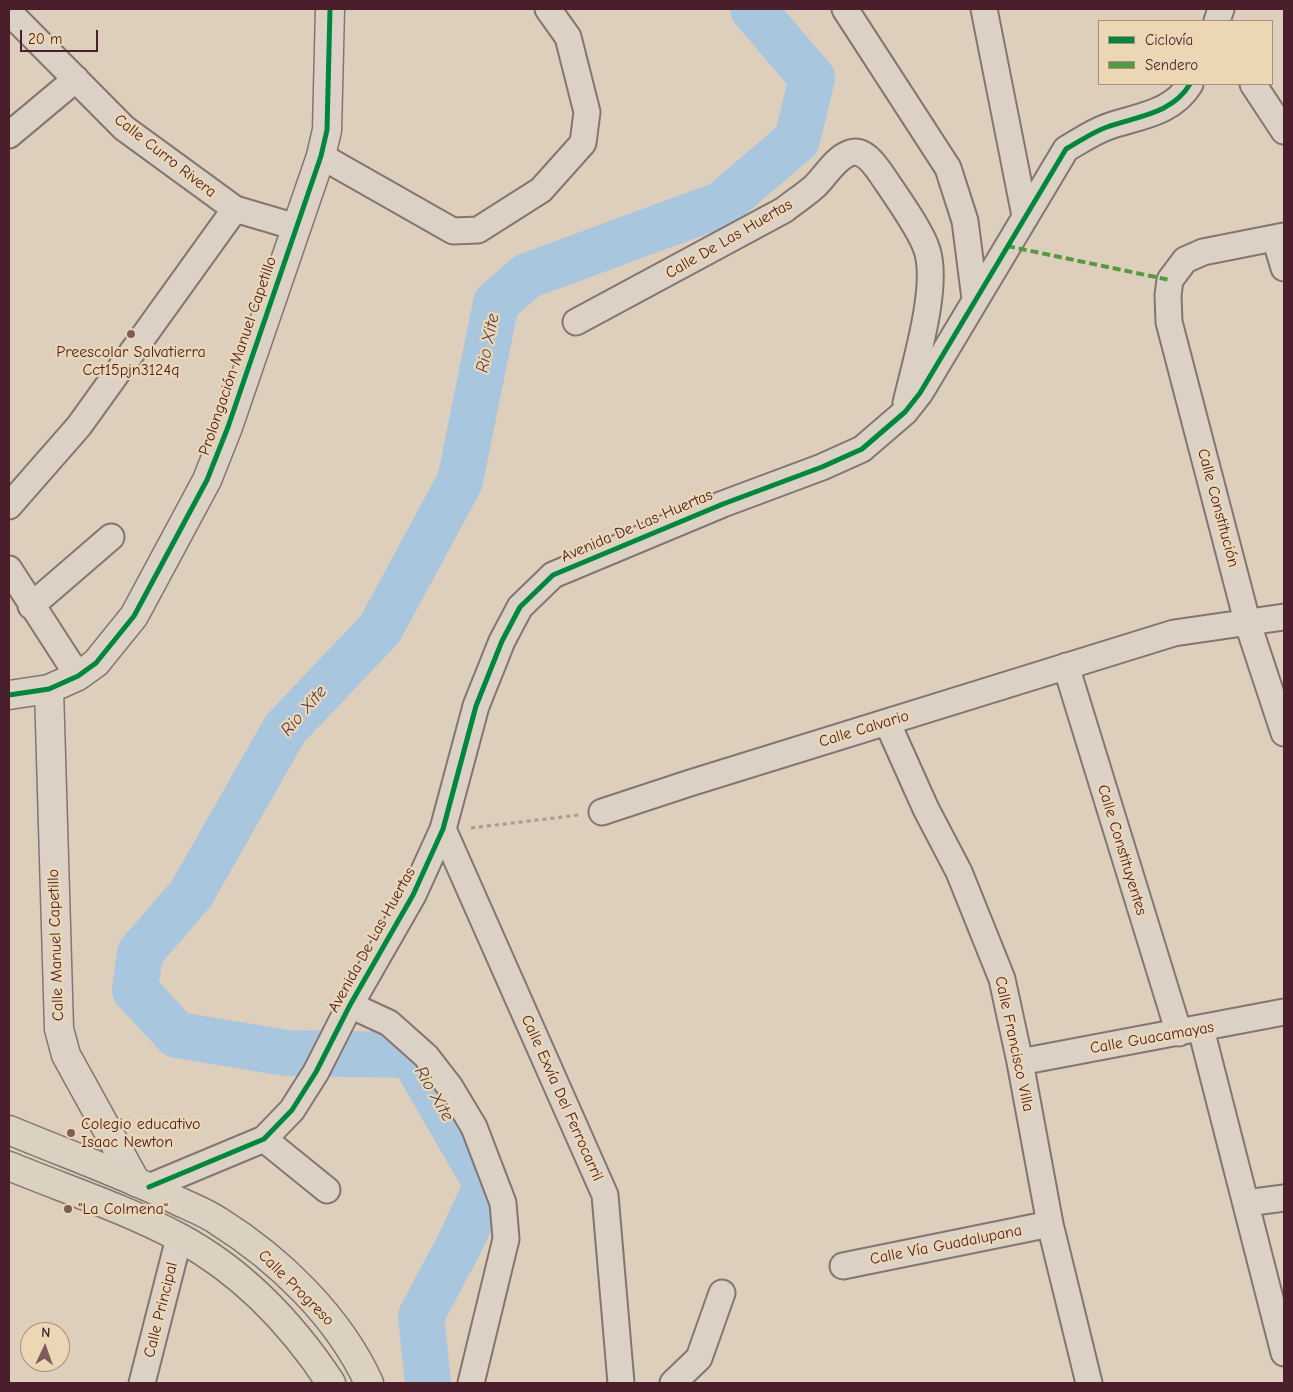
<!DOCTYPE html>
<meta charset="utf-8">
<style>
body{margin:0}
#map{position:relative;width:1293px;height:1392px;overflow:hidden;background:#decebc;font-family:"Comic Neue",sans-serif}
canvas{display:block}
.frame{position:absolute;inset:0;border:10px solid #4a1f2b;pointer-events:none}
.legend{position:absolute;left:1098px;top:20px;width:175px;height:65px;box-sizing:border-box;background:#ecd7b5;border:1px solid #ab8d7e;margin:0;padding:6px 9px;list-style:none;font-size:15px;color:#4a1f2b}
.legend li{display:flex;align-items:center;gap:10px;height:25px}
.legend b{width:25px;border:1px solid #ab8d7e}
.north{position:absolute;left:20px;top:1322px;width:50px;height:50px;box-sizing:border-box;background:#ecd7b5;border:1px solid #ab8d7e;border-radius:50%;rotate:3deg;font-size:14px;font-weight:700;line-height:20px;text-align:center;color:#4a1f2b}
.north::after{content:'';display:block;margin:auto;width:18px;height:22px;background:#7e5c5e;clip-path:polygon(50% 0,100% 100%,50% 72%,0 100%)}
.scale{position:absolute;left:20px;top:30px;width:78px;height:22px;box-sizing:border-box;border:2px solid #4a1f2b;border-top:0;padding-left:6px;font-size:15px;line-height:18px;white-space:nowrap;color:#4a1f2b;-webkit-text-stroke:4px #ecd7b5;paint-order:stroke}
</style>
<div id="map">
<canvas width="1293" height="1392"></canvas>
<div class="frame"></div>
<ul class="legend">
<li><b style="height:6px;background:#00873e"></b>Ciclovía</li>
<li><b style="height:6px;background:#559a41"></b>Sendero</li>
</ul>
<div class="north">N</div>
<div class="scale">20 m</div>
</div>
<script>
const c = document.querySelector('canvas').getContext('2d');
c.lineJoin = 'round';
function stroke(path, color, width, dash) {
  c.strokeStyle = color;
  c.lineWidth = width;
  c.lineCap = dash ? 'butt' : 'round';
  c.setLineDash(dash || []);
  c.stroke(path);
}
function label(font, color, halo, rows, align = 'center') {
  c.font = font + ' "Comic Neue",sans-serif';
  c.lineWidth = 4.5;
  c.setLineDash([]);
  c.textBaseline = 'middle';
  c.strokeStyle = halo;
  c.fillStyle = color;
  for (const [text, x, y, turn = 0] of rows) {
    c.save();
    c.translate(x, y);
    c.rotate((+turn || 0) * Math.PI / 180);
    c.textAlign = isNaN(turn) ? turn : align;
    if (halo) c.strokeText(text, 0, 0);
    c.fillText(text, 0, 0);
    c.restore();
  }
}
const river = new Path2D(`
 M428,1383L421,1316L460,1243L487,1185L412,1055L287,1053L177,1035L135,990L140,953L191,894L285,729L380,629L460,481L496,303L527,276L722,204L797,140L812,78L753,9`);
const path = new Path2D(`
 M471,828L579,815`);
const minor = new Path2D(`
 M845,9L948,168L965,221L975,299
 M984,9L1025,216
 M9,12L124,128L235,209L296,227
 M1217,21L1221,9
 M1253,84L1284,131
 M9,135L76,79
 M321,156L453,231L478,230L541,190L583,143L587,112L568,37L548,9
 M1284,236L1203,252L1185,260L1170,280L1168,295L1169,322L1247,621L1284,733
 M1275,238L1284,268
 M576,322L784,210C794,202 805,195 814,187C825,177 835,158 850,153C864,148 875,165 882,175C894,193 921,230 927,250C939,287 915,364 906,403
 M9,506L79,426L235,209
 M9,569L78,676
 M31,606L111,537
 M1066,666L1179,1033
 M887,722L926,809L959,872L1002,979L1020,1062L1050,1224L1089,1383
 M602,812L690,783L1174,633L1284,617
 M443,829L605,1195L621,1383
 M350,1005L389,1023L426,1056L450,1087L474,1127L503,1203L506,1239L471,1383
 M1201,1029L1284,1353
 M1020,1062L1284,1012
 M264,1139L327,1190
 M149,1187L264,1139L292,1110L316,1072L350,1005L413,895L443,829L476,706L502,641L520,607L553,575L723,504L822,467L862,449L905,412L920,393L1066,149C1080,141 1093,132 1107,127C1138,116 1172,114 1190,84
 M1246,1203L1284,1198
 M843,1266L1050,1224
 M142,1383L179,1238
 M673,1383L699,1358L722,1293`);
const tertiary = new Path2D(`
 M49,689L59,1029L66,1055L136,1182
 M9,695L49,689L78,676L96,663L134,616L207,480L228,427L321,156L327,130L330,9`);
const primary = new Path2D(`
 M9,1130C64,1153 120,1173 174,1199C188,1206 205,1212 218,1221C279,1259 339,1317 369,1383
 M9,1166C65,1189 126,1209 180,1238C243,1272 292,1324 331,1383`);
const quiet = new Path2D(`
 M1007,246L1170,280`);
const cycleway = new Path2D(`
 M9,695L49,689L78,676L96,663L134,616L207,480L228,427L321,156L327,130L330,9
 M149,1187L264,1139L292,1110L316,1072L350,1005L413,895L443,829L476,706L502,641L520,607L553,575L723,504L822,467L862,449L905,412L920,393L1066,149C1080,141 1093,132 1107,127C1138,116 1172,114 1190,84`);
const markers = [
 [131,334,5,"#7e5c5e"],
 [71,1133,5,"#7e5c5e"],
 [68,1209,5,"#7e5c5e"]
];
const streetNames = [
 ["Calle Curro Rivera",165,156,38],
 ["Calle De Las Huertas",729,239,-30],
 ["Prolongación Manuel Capetillo",238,356,-71],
 ["Calle Constitución",1218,508,75],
 ["Avenida De Las Huertas",637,526,-23],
 ["Calle Calvario",864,729,-17],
 ["Calle Constituyentes",1122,850,73],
 ["Avenida De Las Huertas",372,940,-61],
 ["Calle Manuel Capetillo",56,945,-92],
 ["Calle Guacamayas",1152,1038,-10],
 ["Calle Francisco Villa",1014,1044,78],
 ["Calle Exvía Del Ferrocarril",562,1098,66],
 ["Calle Vía Guadalupana",946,1245,-11],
 ["Calle Progreso",296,1288,45],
 ["Calle Principal",161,1310,-76]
];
const poiNames = [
 ["Preescolar Salvatierra",131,352,"center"],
 ["Cct15pjn3124q",131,370,"center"],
 ["Colegio educativo",81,1124],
 ["Isaac Newton",81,1142],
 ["\"La Colmena\"",78,1209]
];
const waterNames = [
 ["Rio Xite",488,343,-79],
 ["Rio Xite",304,711,-49],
 ["Rio Xite",434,1094,60]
];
stroke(river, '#a9c6df', 46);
stroke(minor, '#857570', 29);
stroke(tertiary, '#857570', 31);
stroke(primary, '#857570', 31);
stroke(path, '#a69b94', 3, [4, 4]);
stroke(minor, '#dbd2c5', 25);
stroke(tertiary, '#dbd2c5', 28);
stroke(primary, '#dbd1c0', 28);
stroke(quiet, '#559a41', 4, [8, 4]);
stroke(cycleway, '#00873e', 5);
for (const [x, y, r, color] of markers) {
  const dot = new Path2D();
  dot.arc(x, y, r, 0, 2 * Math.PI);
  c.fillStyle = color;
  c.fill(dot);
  stroke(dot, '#ecd7b5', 2);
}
label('16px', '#4a1f2b', '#ecd7b5', streetNames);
label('16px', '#4a1f2b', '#ecd7b5', poiNames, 'left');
label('italic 18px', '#584052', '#ecd7b5', waterNames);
</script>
